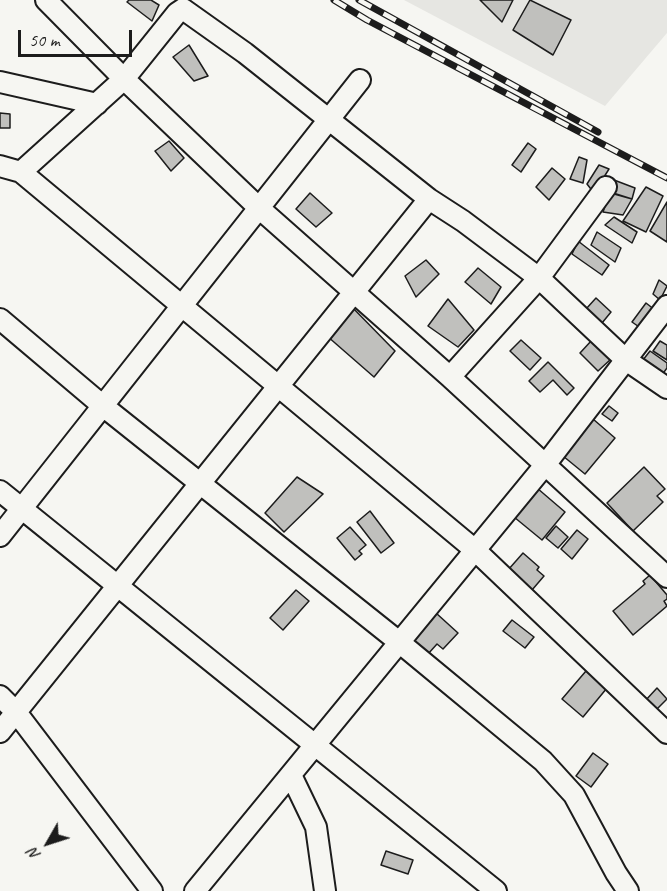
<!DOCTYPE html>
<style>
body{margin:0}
#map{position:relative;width:667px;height:891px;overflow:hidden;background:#f6f6f2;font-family:Caveat,sans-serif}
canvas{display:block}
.north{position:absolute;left:18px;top:813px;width:60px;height:60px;-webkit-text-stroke:4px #f6f6f2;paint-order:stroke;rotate:231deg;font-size:16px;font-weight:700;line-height:24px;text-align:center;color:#1c1c1c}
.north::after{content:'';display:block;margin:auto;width:21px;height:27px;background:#1c1c1c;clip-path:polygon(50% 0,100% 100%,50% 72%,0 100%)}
.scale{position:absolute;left:18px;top:30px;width:114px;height:27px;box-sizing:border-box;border:3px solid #1c1c1c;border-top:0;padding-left:8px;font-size:18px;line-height:21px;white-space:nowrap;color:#1c1c1c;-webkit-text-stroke:4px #f6f6f2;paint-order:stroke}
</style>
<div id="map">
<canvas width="667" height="891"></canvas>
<div class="north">N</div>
<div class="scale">50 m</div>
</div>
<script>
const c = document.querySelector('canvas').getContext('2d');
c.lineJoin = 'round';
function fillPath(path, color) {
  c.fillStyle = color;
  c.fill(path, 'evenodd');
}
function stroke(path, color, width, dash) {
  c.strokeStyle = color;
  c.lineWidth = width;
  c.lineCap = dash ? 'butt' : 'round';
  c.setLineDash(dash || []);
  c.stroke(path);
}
const built = new Path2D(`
 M404,0H667V33L605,106Z`);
const building = new Path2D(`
 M129,0H151L159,5L152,21L127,2Z
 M480,0H513L502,22Z
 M530,0L571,20L553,55L513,30Z
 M189,45L208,76L194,81L173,57Z
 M0,113L10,114V128H0Z
 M169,141L184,158L171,171L155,151Z
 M528,143L536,149L521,172L512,165Z
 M579,157L587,160L583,183L570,179Z
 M599,165L609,169L594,193L587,184Z
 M552,168L565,179L549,200L536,187Z
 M614,180L635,188L632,199L607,192Z
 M646,187L663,196L646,232L623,221Z
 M610,192L632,199L623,215L603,212Z
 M310,193L332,213L316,227L296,209Z
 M667,202V242L650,231Z
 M614,217L637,232L632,243L605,225Z
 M597,232L621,248L615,262L591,245Z
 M578,241L609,265L602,275L572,254Z
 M426,260L439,274L416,297L405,276Z
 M478,268L501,287L491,304L465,282Z
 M659,280L667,286L660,300L653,294Z
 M596,298L611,312L602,323L586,309Z
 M448,299L474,330L458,347L428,326Z
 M646,303L655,310L642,329L632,322Z
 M351,306L395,351L374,377L327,336Z
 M521,340L541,358L530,370L510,351Z
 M592,340L611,359L598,371L580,353Z
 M660,341L667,345V360L653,351Z
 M650,351L667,363V368L659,379L639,365Z
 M548,362L574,388L567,395L553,380L540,392L529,381Z
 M609,406L618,413L612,421L602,414Z
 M593,419L615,438L585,474L563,456Z
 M644,467L665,489L657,496L663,502L633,531L607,503Z
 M297,477L323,494L284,532L265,513Z
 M537,488L565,512L542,540L514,517Z
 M370,511L394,543L381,553L357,522Z
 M556,526L568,537L558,548L546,538Z
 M350,527L366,545L359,551L362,554L355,560L337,538Z
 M577,530L588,539L572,559L561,549Z
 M523,553L539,567L537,570L544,576L532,590L508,570Z
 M650,575L667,595V599L664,601L667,606L633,635L613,611L645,584L643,581Z
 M296,590L309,601L283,630L270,618Z
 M436,613L458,633L443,649L437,644L428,654L412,640Z
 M512,620L534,637L525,648L503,631Z
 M586,671L607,688L583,717L562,699Z
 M657,688L667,699L655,711L645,701Z
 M593,753L608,764L591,787L576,776Z
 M386,851L413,860L408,874L381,865Z`);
const minor = new Path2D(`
 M46,0L124,79L259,208L450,377L667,577
 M0,82L97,104
 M0,166L21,172L475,550L667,733
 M21,172L124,79L177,13L183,9L245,53L429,199L463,221L539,278L626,360L667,388
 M0,319L103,406L399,642L543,761L574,795L616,873L628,891
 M450,377L539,278L606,187
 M0,491L496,891
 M0,536L360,80
 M0,696L16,712L152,891
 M0,732L429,199
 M291,775L316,827L325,891
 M195,891L545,465L667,306`);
const rail = new Path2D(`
 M334,0L367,20L667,178
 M359,0L598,132`);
fillPath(built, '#e6e6e2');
fillPath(building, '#c0c0bd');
stroke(building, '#1c1c1c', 1.5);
stroke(minor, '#1c1c1c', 24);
stroke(minor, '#f6f6f2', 20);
stroke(rail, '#1c1c1c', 7);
stroke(rail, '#f6f6f2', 4.5, [14]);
</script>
